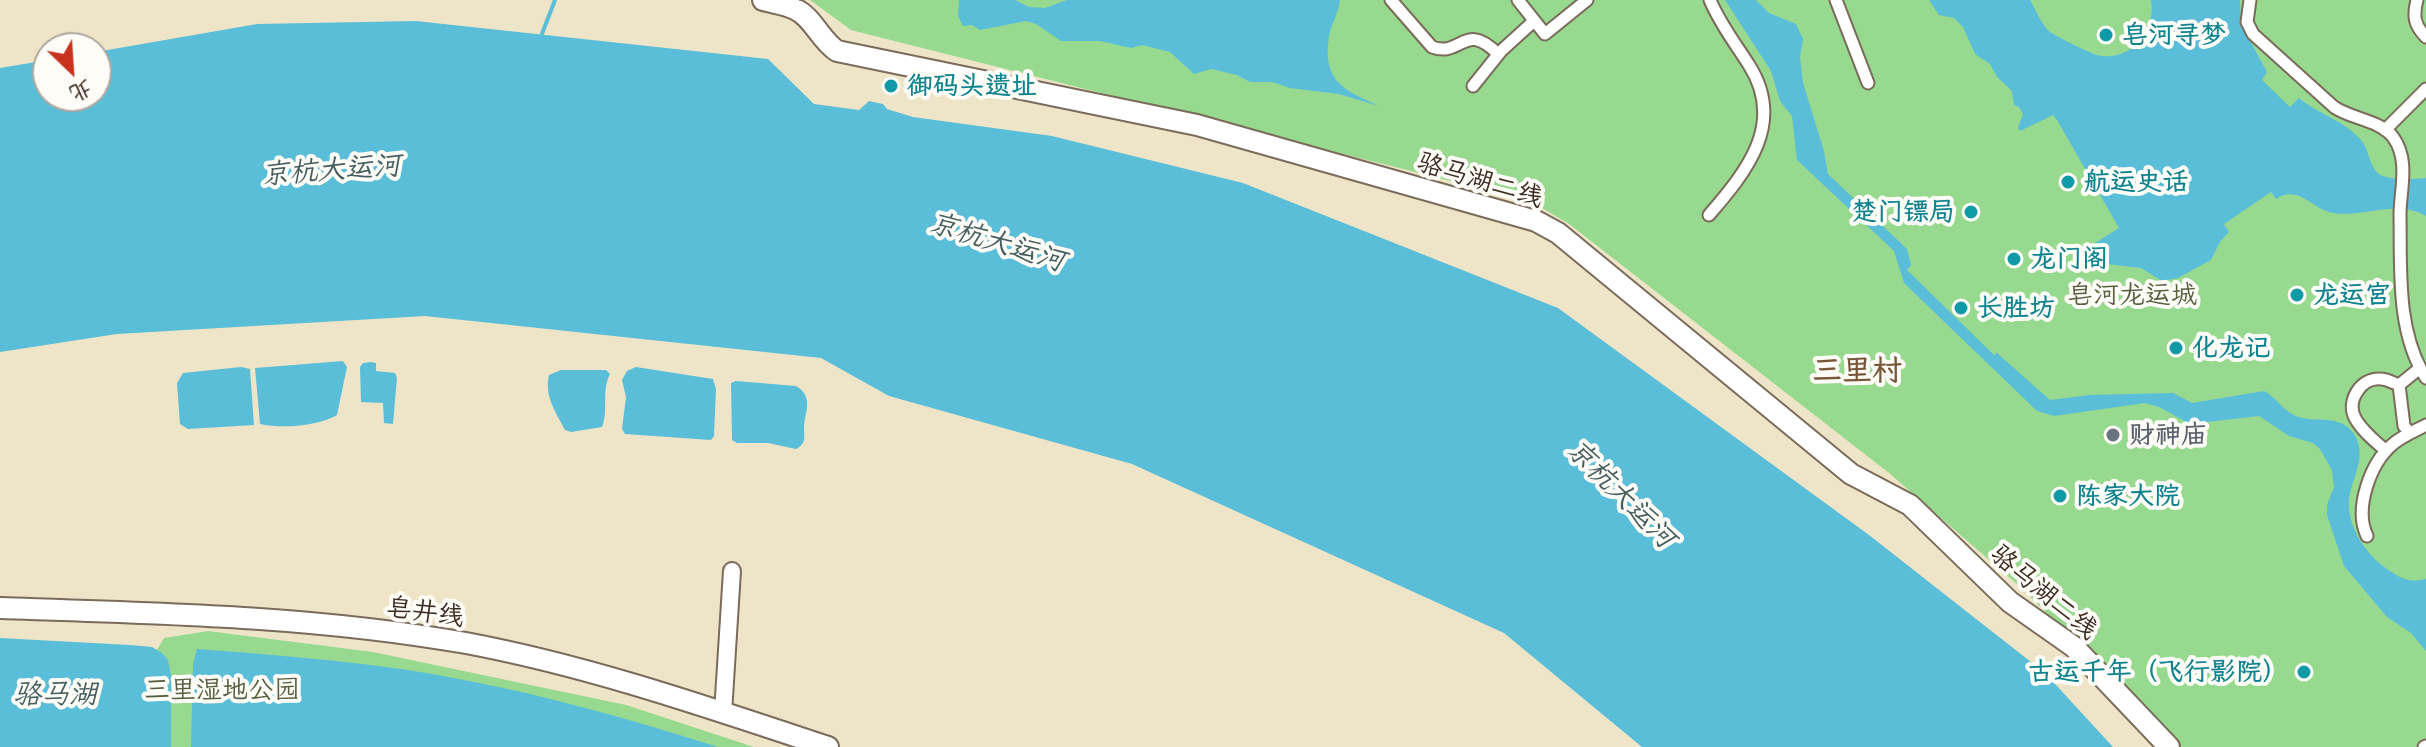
<!DOCTYPE html>
<meta charset="utf-8">
<style>
body{margin:0}
#map{position:relative;width:2426px;height:747px;overflow:hidden;background:#eee5c8;font-family:Mali,"LXGW WenKai TC",sans-serif}
canvas{display:block}
.north{position:absolute;left:32px;top:32px;width:80px;height:80px;box-sizing:border-box;background:#fdfcf7;border:2px solid #afa8a0;border-radius:50%;rotate:155deg;font-size:22px;font-weight:700;line-height:32px;text-align:center;color:#3b2a1e}
.north::after{content:'';display:block;margin:auto;width:28px;height:36px;background:#c8321e;clip-path:polygon(50% 0,100% 100%,50% 72%,0 100%)}
</style>
<div id="map">
<canvas width="2426" height="747"></canvas>
<div class="north">北</div>
</div>
<script>
const c = document.querySelector('canvas').getContext('2d');
c.lineJoin = 'round';
function fillPath(path, color) {
  c.fillStyle = color;
  c.fill(path, 'evenodd');
}
function stroke(path, color, width, dash) {
  c.strokeStyle = color;
  c.lineWidth = width;
  c.lineCap = dash ? 'butt' : 'round';
  c.setLineDash(dash || []);
  c.stroke(path);
}
function label(font, color, halo, rows, align = 'center') {
  c.font = font + ' Mali,"LXGW WenKai TC",sans-serif';
  c.lineWidth = 8;
  c.setLineDash([]);
  c.textBaseline = 'middle';
  c.strokeStyle = halo;
  c.fillStyle = color;
  for (const [text, x, y, turn = 0] of rows) {
    c.save();
    c.translate(x, y);
    c.rotate((+turn || 0) * Math.PI / 180);
    c.textAlign = isNaN(turn) ? turn : align;
    if (halo) c.strokeText(text, 0, 0);
    c.fillText(text, 0, 0);
    c.restore();
  }
}
const green = new Path2D(`
 M810,0H2426V747H2182L2018,585L1889,473L1569,224L1530,201L851,30Z
 M208,631L373,652L626,705L754,747H151V660L164,638Z`);
const water = new Path2D(`
 M959,0H1015L1029,7L1045,8L1067,0H1340C1339,13 1331,24 1329,36C1322,82 1344,90 1379,106L1339,94L1290,88L1272,82H1250L1237,75L1211,69L1194,74L1170,52L1142,45L1131,48L1100,41H1061L1036,24L1026,21L980,30L972,25L963,26L958,16Z
 M1725,0H1756L1769,13L1796,24L1803,39L1800,57L1803,83L1824,151L1828,174L1907,249L1911,265L1907,270L1994,355L1997,353L2050,400L2090,395L2173,393L2192,403L2264,391C2275,397 2282,408 2292,414C2311,425 2335,413 2351,430C2367,449 2357,469 2351,489C2342,520 2363,552 2387,569C2402,579 2408,583 2426,579V651L2411,633L2387,617L2344,566L2327,515V505L2334,487L2332,470L2320,449L2313,443L2289,436L2259,416L2190,424L2159,407L2145,403L2054,416L2037,411L1904,283L1894,251L1797,160L1792,116L1780,101L1771,71Z
 M1929,0H2030C2036,10 2041,24 2050,32C2058,37 2092,55 2101,56C2133,60 2156,30 2151,0H2240L2241,24L2267,72L2262,80L2290,107L2299,98C2318,114 2345,121 2361,140C2370,150 2369,171 2383,176C2396,181 2412,179 2426,178V216C2396,199 2364,218 2333,213C2312,210 2299,184 2276,199L2271,192L2224,224L2229,232L2220,242L2211,260L2178,278L2162,281L2141,268L2107,264L2092,245L2119,228L2057,120L2053,115L2020,131L2018,128L2023,114L2019,107L2014,105L2012,91L1997,77L1990,64L1975,54L1963,27L1954,18L1939,15Z
 M416,21L768,59L814,104L859,110L869,101L883,104L887,109L913,117L1052,136L1243,183L1558,308L1869,535L2045,673L2113,747H1642L1504,633L1132,464L889,396L821,358L425,316L117,334L0,352V68L48,60V96H96V52L257,24Z
 M343,361L347,367L337,415C318,426 282,429 260,424L255,368Z
 M371,362L376,363V371L395,373L397,378L393,424L384,423L383,403L361,402L360,367L363,363Z
 M241,367L250,369L254,425L188,429L180,424L177,383L183,373Z
 M636,367L713,379L716,389L714,436L711,440L625,434L622,429L626,397L622,380L627,371Z
 M561,370H606L610,374C601,391 609,410 602,427L571,432L565,430C556,412 544,397 549,375Z
 M736,381L796,386C814,397 805,411 804,427C804,438 807,443 796,449L768,443H737L732,440L731,383Z
 M0,638L130,645L152,647L162,653L168,660L171,676V747H0Z
 M197,649C286,656 376,662 464,680C550,696 635,721 718,747H191L193,664Z`);
const stream = new Path2D(`
 M540,39L555,0`);
const pedestrian = new Path2D(`
 M1391,0L1432,47C1462,58 1464,20 1498,54
 M1518,0L1545,34L1587,0
 M1836,0L1868,83
 M2250,0L2247,22L2253,34L2334,107C2351,119 2380,120 2393,137C2410,160 2400,190 2400,215C2401,268 2396,332 2426,378
 M2417,0C2413,16 2414,25 2426,37
 M1473,86L1501,51L1534,21
 M2385,130L2426,89
 M1709,215C1747,171 1786,123 1749,65C1735,43 1720,24 1710,0
 M2399,385L2404,426L2410,433
 M2386,451C2375,441 2362,431 2355,418C2346,401 2361,377 2381,379C2387,379 2393,383 2399,385L2420,368
 M2367,536C2354,509 2370,463 2393,444C2402,436 2415,431 2426,425
 M2424,747L2426,746`);
const minor = new Path2D(`
 M723,713L732,571`);
const tertiary = new Path2D(`
 M763,0C773,3 785,4 795,9C813,17 820,40 837,51L1197,125L1536,221L1558,233L1851,474L1910,505L2010,602L2074,647L2169,747
 M0,608C156,613 313,616 466,643C589,666 710,708 828,747`);
const markers = [
 [2106,35,8,"#0f9aa8"],
 [891,86,8,"#0f9aa8"],
 [2068,182,8,"#0f9aa8"],
 [1971,212,8,"#0f9aa8"],
 [2014,259,8,"#0f9aa8"],
 [2297,295,8,"#0f9aa8"],
 [1961,308,8,"#0f9aa8"],
 [2176,348,8,"#0f9aa8"],
 [2113,435,8,"#6b7280"],
 [2060,496,8,"#0f9aa8"],
 [2304,672,8,"#0f9aa8"]
];
const cultureNames = [
 ["皂河寻梦",2122,35],
 ["御码头遗址",907,86],
 ["航运史话",2084,182],
 ["楚门镖局",1955,212,"right"],
 ["龙门阁",2030,259],
 ["龙运宫",2313,295],
 ["长胜坊",1977,308],
 ["化龙记",2192,348],
 ["陈家大院",2076,496],
 ["古运千年（飞行影院）",2288,672,"right"]
];
const streetNames = [
 ["骆马湖二线",1480,180,17],
 ["骆马湖二线",2044,592,40],
 ["皂井线",425,612,8]
];
const parkNames = [
 ["皂河龙运城",2132,295],
 ["三里湿地公园",222,690]
];
const worshipNames = [
 ["财神庙",2129,435]
];
const waterNames = [
 ["京杭大运河",331,170,-4],
 ["京杭大运河",997,242,17],
 ["京杭大运河",1621,494,45],
 ["骆马湖",55,694]
];
const quarterNames = [
 ["三里村",1857,371]
];
fillPath(green, '#98d990');
fillPath(water, '#5abed9');
stroke(stream, '#5abed9', 4);
stroke(pedestrian, '#7a6b5a', 15);
stroke(minor, '#7a6b5a', 20);
stroke(tertiary, '#7a6b5a', 24);
stroke(pedestrian, '#fff', 11);
stroke(minor, '#fff', 16);
stroke(tertiary, '#fff', 20);
for (const [x, y, r, color] of markers) {
  const dot = new Path2D();
  dot.arc(x, y, r, 0, 2 * Math.PI);
  c.fillStyle = color;
  c.fill(dot);
  stroke(dot, '#fdfcf7', 3);
}
label('bold 26px', '#0d838f', '#fdfcf7', cultureNames, 'left');
label('26px', '#3b2a1e', '#fdfcf7', streetNames);
label('26px', '#575f40', '#fdfcf7', parkNames);
label('bold 26px', '#5b616d', '#fdfcf7', worshipNames, 'left');
label('italic 28px', '#465e5f', '#fdfcf7', waterNames);
label('bold 30px', '#78563a', '#fdfcf7', quarterNames);
</script>
